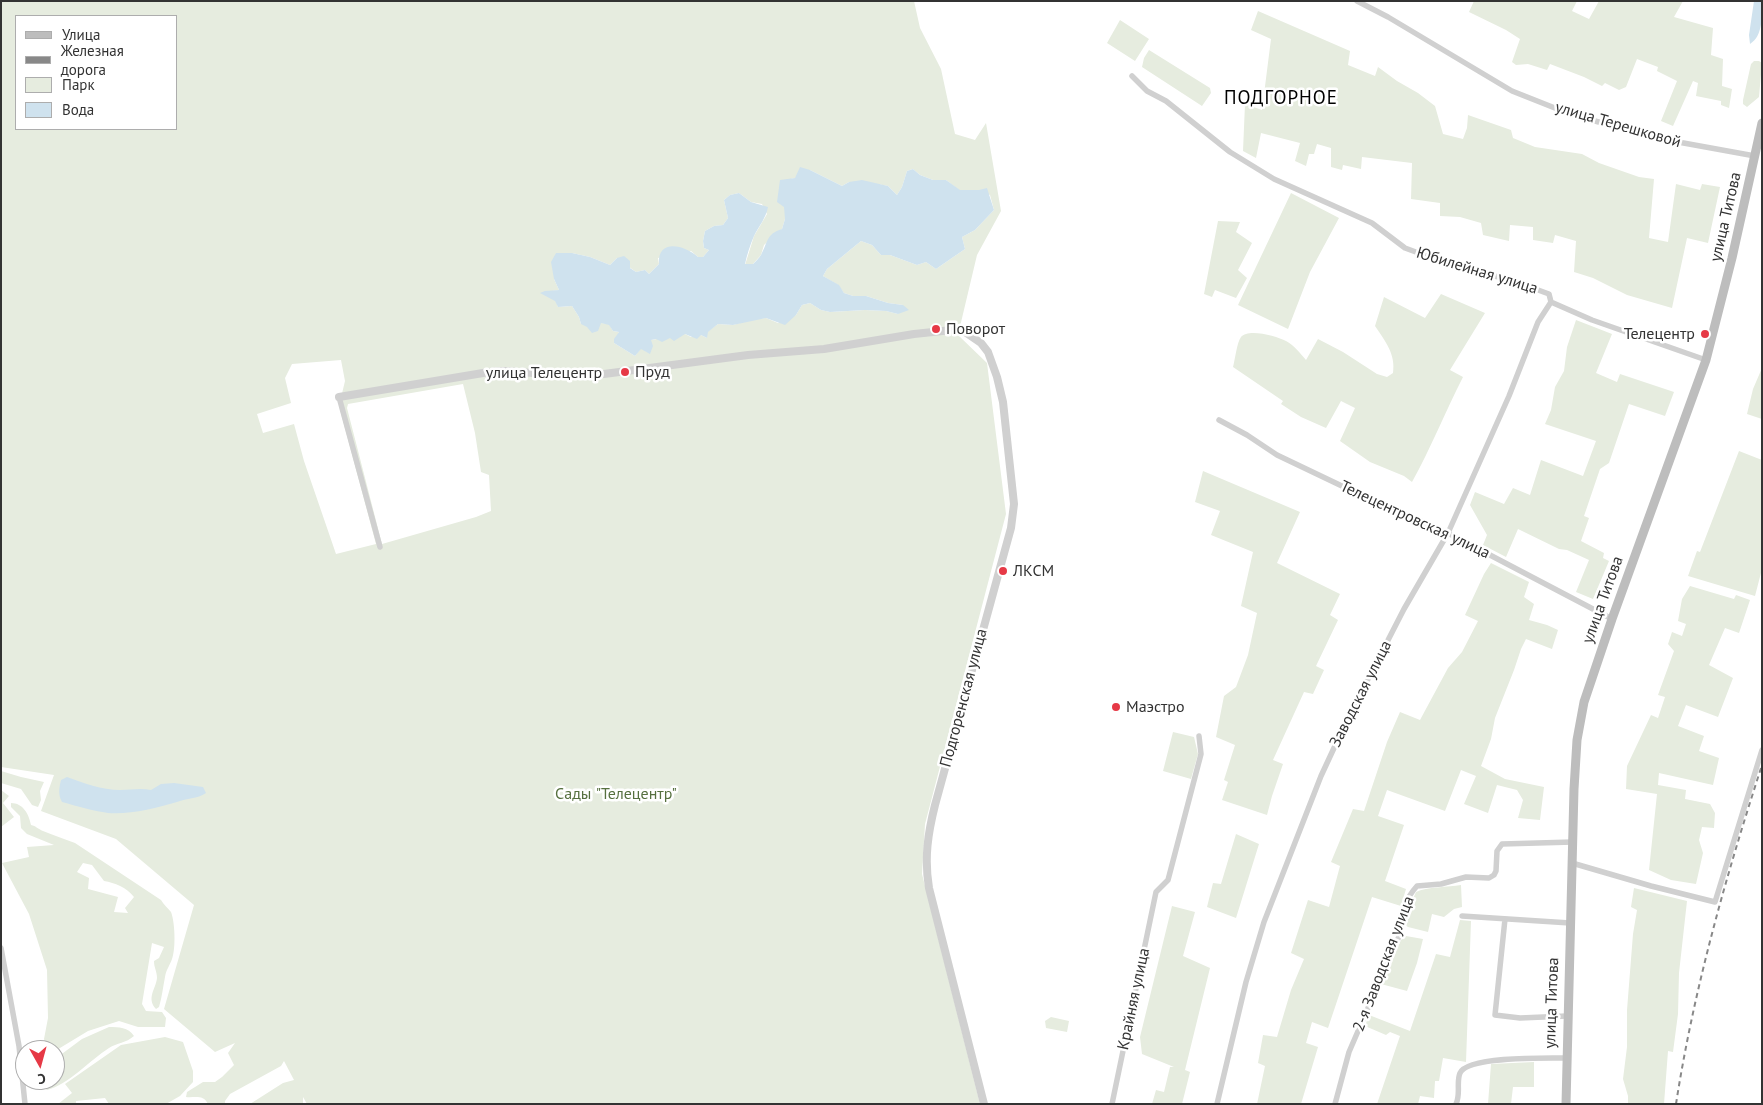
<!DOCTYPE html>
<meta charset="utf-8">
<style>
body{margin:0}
#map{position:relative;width:1763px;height:1105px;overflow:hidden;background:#fff;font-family:"PT Sans",sans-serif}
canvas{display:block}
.frame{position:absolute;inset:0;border:2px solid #333;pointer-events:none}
.legend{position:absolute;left:15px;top:15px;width:162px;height:115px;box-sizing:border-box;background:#fff;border:1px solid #adadad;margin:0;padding:6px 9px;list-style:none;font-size:15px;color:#333}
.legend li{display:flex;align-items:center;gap:10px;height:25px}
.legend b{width:25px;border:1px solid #adadad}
.north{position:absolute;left:15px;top:1040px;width:50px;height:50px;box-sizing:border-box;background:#fff;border:1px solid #adadad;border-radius:50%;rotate:173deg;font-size:14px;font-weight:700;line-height:20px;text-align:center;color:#333}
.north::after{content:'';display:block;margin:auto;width:18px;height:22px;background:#e63946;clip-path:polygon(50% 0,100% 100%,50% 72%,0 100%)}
</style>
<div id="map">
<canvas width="1763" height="1105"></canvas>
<div class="frame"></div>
<ul class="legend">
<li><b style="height:6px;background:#bdbdbd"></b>Улица</li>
<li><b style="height:6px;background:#888"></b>Железная дорога</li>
<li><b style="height:14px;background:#e6ecdf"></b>Парк</li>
<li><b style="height:14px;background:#cfe2ee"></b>Вода</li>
</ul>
<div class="north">С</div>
</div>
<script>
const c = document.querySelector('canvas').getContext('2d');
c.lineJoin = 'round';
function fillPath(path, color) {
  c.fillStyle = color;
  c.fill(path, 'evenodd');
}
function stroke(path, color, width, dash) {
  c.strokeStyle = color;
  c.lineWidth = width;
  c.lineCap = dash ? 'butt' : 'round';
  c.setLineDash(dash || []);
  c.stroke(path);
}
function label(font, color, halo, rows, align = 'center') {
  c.font = font + ' "PT Sans",sans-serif';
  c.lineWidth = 5;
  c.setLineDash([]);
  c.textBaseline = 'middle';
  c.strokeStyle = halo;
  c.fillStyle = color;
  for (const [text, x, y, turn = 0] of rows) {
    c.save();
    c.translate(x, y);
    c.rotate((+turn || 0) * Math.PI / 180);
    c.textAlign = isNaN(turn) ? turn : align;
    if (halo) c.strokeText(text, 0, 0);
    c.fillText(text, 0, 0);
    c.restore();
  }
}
const green = new Path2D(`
 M1,1H914L920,28L941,69L955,134L975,140L986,123L1001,211L977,255L958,335L987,363L1006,514L925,824L922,874L980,1104H307L303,1097V1104H250L283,1083L294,1080L284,1061L281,1066L230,1094L225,1101V1104H208C203,1094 195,1098 186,1097L187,1092L203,1082H215L222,1077L234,1065L228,1053L235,1043L215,1052L164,1009L194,905L116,839L41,811L54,775L1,767ZM16,16H176V129H16ZM913,169L920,175L933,180H946L959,190H979L990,195L994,210L975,230L962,237L965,249L936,269L926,262L917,265L890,255H881L872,245L861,241L827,269L823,276L838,285L844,293L853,296H866L888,303L903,305L898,314L886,311L865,310L830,312L821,310L810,303L802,305L796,315L778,323L766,318L754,319L733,325L718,324L707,332V338L701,335L691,337L685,334L651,340L647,352L641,348L635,356L614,343L619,332L613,331L609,324L601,323L581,324L579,317L572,306L558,307L552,291L559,290L554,279L556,253H572L590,257L610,265L617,258L636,272L645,270L649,274L659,264L658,258L691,251L698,257H703L709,250L704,248L703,241L705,231L714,226L723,225L728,218L724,200L730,195L739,193L751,202L762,204L767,214L754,236L745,265L753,264L761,255L764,245L782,229L785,219L786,180L795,178L810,170L842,186L849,182L877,184L888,186L897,195L902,187L907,171ZM341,360L345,381L339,406L376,544L336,554L304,461L294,424L263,433L257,414L291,403L285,378L292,364ZM463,384L475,433L481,472L489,475L491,511L476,517L382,544L347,408L348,404Z
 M1474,1H1577L1572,11L1589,19L1599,1H1683L1674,17L1713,28L1711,55L1723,59L1722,86L1732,89L1729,108L1721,105V101L1696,96L1698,83L1693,81L1673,126L1661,121L1677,81L1657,71L1658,67L1637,59L1626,87L1619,90L1605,83L1602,86L1584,77L1550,64L1547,70L1528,64L1516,65L1512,62L1520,39L1506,30L1469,12Z
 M1258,11L1350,51L1348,65L1375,76L1378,67L1397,81L1418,93L1435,106L1443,134L1463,139L1467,128L1468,115L1511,130L1513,138L1535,147L1582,154L1599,163L1639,177L1654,179L1649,238L1668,242L1676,184L1700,190L1702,184L1720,187L1708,243L1687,238L1672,308L1627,295L1593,278L1574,272L1576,241L1555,235L1553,243L1533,240V227L1510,225L1509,241L1483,235L1481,223L1460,217L1440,216V203L1411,199L1412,163L1362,157L1361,169L1343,165L1342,170L1331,167V148L1317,144L1314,154H1309L1306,166L1295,161L1300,143L1261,133L1256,158L1243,151L1245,104L1262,110L1271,39L1251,30Z
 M1120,20L1149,39L1135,61L1107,43Z
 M1149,50L1210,88L1211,93L1202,106L1142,67L1144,58Z
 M1754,61H1759L1762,63L1759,97L1747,107L1743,104V100L1751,64Z
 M1291,193L1339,218L1310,272L1288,329L1238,305Z
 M1218,221L1240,222L1236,232L1252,243L1238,270L1247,278L1236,298L1215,290L1212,297L1204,294Z
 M1441,294L1485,313L1450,370L1463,377C1445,412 1431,448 1412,482L1404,476L1370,462L1340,441L1355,408L1341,401L1326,428L1301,417L1281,404L1283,401L1233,367C1235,360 1237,342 1241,337C1248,328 1277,336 1286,341C1294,345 1300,353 1306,360L1318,339L1343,352L1377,374L1387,377L1393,373C1396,354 1385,341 1375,326L1384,297L1425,318Z
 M1576,320L1612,334L1596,373L1617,382L1620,374L1674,392L1665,416L1629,404L1609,463L1600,469L1584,516L1589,518L1581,541L1604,553L1603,558L1609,561L1593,599L1576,592L1589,560L1567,550L1559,549L1518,529L1506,557L1483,545L1487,535L1470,505L1475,492L1504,504L1513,488L1530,495L1541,460L1583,476L1596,441L1545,424L1551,410L1555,387L1564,371L1567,347Z
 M1762,368V419L1747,414L1753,389Z
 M1739,451L1762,460V569L1755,596L1688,576L1697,551L1700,552Z
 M1203,471L1300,512L1277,563L1340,594L1330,615L1338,620L1316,666L1324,670L1313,694L1304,692L1273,760L1283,764L1272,796L1267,815L1222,800L1228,782L1224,780L1235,745L1216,737L1224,696L1236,687L1248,655L1257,613L1241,606L1253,552L1211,535L1220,511L1195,502Z
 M1491,563L1529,582L1524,597L1534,604L1529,620L1547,625L1558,630L1552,649L1526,639L1521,649L1514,670L1495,718L1491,739L1481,766L1505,779L1544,787L1540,820L1518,818L1523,800L1517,790L1497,785L1488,813L1464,804L1476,776L1461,770L1445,811L1387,790L1378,816L1404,825L1385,881L1406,889L1401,906L1372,897L1328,1028L1312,1022L1306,1043L1318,1047L1301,1104H1257L1265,1066L1258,1063L1263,1035L1277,1037L1291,990L1304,959L1291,953L1308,900L1329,907L1340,866L1331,862L1353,809L1364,811L1387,742L1400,712L1420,720L1448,668L1462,652L1478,621L1465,615L1484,574Z
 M1690,586L1734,599L1736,595L1750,600L1739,633L1725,628L1709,665L1733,678L1718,717L1686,705L1678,726L1704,736L1699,751L1719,758L1713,785L1659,773L1658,785L1686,790L1685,799L1710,804L1715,813L1714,828L1702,827L1699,840L1703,853L1696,884L1671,880L1649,870L1657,794L1626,789L1627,766L1651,715L1658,718L1665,697L1658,695L1674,651L1668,644L1672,632L1682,636L1686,624L1678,621L1682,599Z
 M1173,732L1194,737L1198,754L1191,779L1163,771Z
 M1,771L21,777L44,782L40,791L41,800L38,807L32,805L21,789L1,783Z
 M1,790L9,796L3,803L14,817L1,827Z
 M11,803C23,803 29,814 31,825C36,826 38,829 43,831C53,835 64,839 75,843L161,900C164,905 168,908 171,912C175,922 176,949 172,959C170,965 166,970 165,977C163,987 162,997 159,1007L156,1009C146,998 156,989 157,978C157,971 154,968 154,961L159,958L164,947L152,943L142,1004L146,1011L162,1012L166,1018L165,1027H138L119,1021L88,1031L55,1051V1050H47L44,1039L48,1018L47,970L29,914L2,863L29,857L27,847L54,845L27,834L21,828L20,816L11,807ZM83,863L92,865L104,881C115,883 126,887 134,897L125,908L128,913L114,912L118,897L88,889L89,878L77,872Z
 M1236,834L1259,844L1236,918L1207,907L1213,883L1221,884Z
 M1461,885L1462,907L1454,909L1444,917L1432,914L1428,932L1408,927L1404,924V919L1416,892C1427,887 1448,887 1461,885Z
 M1634,888L1687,901L1679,973L1678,1014L1673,1052L1668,1051L1664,1104H1628V1096L1623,1079L1627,1047V1010L1633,934L1637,910L1631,907Z
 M1172,906L1195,912L1183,956L1210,968L1185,1070L1190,1072L1182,1104H1152L1156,1090L1164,1092L1170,1067H1174L1142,1054L1140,1037Z
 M1460,920L1471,921L1466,1062L1443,1058L1439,1081H1435L1434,1098L1420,1096L1418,1104H1377L1400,1036L1390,1032L1386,1035L1365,1026L1369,1015L1410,1031L1436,954L1450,957Z
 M1406,936L1423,939L1417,963L1407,991L1381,984L1401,940Z
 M1051,1017L1069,1021L1067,1032L1046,1028L1045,1021Z
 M109,1027C119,1027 128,1027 134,1036C126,1043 117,1043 109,1048C90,1060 68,1085 47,1090L42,1085V1080H55V1059L82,1039Z
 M165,1037L183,1042L193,1071V1082L180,1096L166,1104H109L105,1098L76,1101V1104H58L72,1093L65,1084L121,1045Z
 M1534,1062V1087H1513L1511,1104H1488L1491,1064Z`);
const water = new Path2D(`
 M1754,1H1762C1762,17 1763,36 1750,44L1749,35Z
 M800,167L810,170L842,186L849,182L862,180L888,186L897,195L902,187L907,171L913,169L920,175L933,180H946L960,190H979L987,188L994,210L975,230L962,237L965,249L936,269L926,262L917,265L890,255H881L872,245L861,241L827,269L823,276L839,285L844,293L853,296H866L888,303L903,305L909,310L898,314L886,311L865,310L830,312L821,310L810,303L802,305L796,315L785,325L766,318L733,325L718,324L708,332L707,338L701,335L697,339L685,334L674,341L670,338L662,342L656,339L651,340L653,346L650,354L641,349L635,356L614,343V339L619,332L613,331L609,325L601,323L598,331L592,333L587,327L581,324L579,317L572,306L558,307L555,301L540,293L545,291L559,290L554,279L551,262L556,253H572L590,257L610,265L617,258L624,256L630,261V268L636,272L645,270L649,274L659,264C657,238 685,245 698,257H703L709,250L704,248L703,241L705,231L714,226L723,225L728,218L724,200L730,195L739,193L751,202L768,207C766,218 759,226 754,236C750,245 747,255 745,264H753C755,262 759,258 761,255C768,242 766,234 782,229L785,219L784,207L777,202L780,180L795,178Z
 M67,777C83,783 102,790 120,790C131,790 140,788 151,790L161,784L174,783L203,787L206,793C197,799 187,798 177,802C156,808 129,815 108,813C93,811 77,806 62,802C58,795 59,788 61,780Z`);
const minor = new Path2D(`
 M1357,1L1388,17L1512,91L1570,114L1656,138L1755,156
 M1132,76L1147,91L1166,101L1230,152L1274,179L1372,223L1405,248L1462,269L1508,279L1549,294L1551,302L1592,320L1706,360
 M339,397L380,547
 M1219,420L1247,435L1277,455L1344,487L1448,533L1612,619
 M1572,863L1651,886L1715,902L1762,750
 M1462,916L1570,923
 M1505,919L1495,1015L1520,1018L1567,1016
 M1,948L19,1046L25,1104
 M1112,1104L1156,892L1168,880L1201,754L1199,736
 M1217,1104L1246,982L1264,922L1321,776L1347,720L1404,609L1448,533L1509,396L1538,322L1551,302
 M1335,1104L1349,1052L1400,934C1400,917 1405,899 1417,886L1441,884L1466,877L1489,878L1494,875L1496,871L1497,851L1502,844L1573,842
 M1456,1104C1461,1094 1456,1082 1460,1073C1468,1056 1547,1058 1566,1058`);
const tertiary = new Path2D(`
 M339,397L489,372L504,371L562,375L604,374L748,355L824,349L914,334L952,330L965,332L981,343L988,352L997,377L1003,402L1014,504L1011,528L935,805C928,833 924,858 929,888L984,1104`);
const secondary = new Path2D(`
 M1566,1104L1574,789L1577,740L1584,702L1612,619L1706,360L1732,258L1762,123`);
const rail = new Path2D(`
 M1676,1104C1694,988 1726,876 1762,765`);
const markers = [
 [936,329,5,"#e63946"],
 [1705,334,5,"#e63946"],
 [625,372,5,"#e63946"],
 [1003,571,5,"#e63946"],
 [1116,707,5,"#e63946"]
];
const streetNames = [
 ["улица Терешковой",1618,125,16],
 ["улица Титова",1726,217,-77],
 ["Юбилейная улица",1477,271,17],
 ["улица Телецентр",544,373],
 ["Телецентровская улица",1415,520,25],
 ["улица Титова",1603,600,-70],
 ["Заводская улица",1361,694,-63],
 ["Подгоренская улица",964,698,-75],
 ["2-я Заводская улица",1384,964,-69],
 ["Крайняя улица",1134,999,-78],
 ["улица Титова",1552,1003,-88]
];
const poiNames = [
 ["Поворот",946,329],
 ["Телецентр",1695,334,"right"],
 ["Пруд",635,372],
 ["ЛКСМ",1013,571],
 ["Маэстро",1126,707]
];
const parkNames = [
 ["Сады \"Телецентр\"",616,794]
];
const quarterNames = [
 ["ПОДГОРНОЕ",1281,99]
];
fillPath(green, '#e6ecdf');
fillPath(water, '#cfe2ee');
stroke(minor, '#d0d0d0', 5.5);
stroke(tertiary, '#d0d0d0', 8);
stroke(secondary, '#bdbdbd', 9);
stroke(rail, '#888', 2, [5, 4]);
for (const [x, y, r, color] of markers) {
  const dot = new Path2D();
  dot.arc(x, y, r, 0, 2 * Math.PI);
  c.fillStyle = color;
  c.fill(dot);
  stroke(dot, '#fff', 2);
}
label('16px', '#333', '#fff', streetNames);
label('16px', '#333', '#fff', poiNames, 'left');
label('16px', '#56703f', '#fff', parkNames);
c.letterSpacing = '1px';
label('19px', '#000', '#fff', quarterNames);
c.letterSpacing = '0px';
</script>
